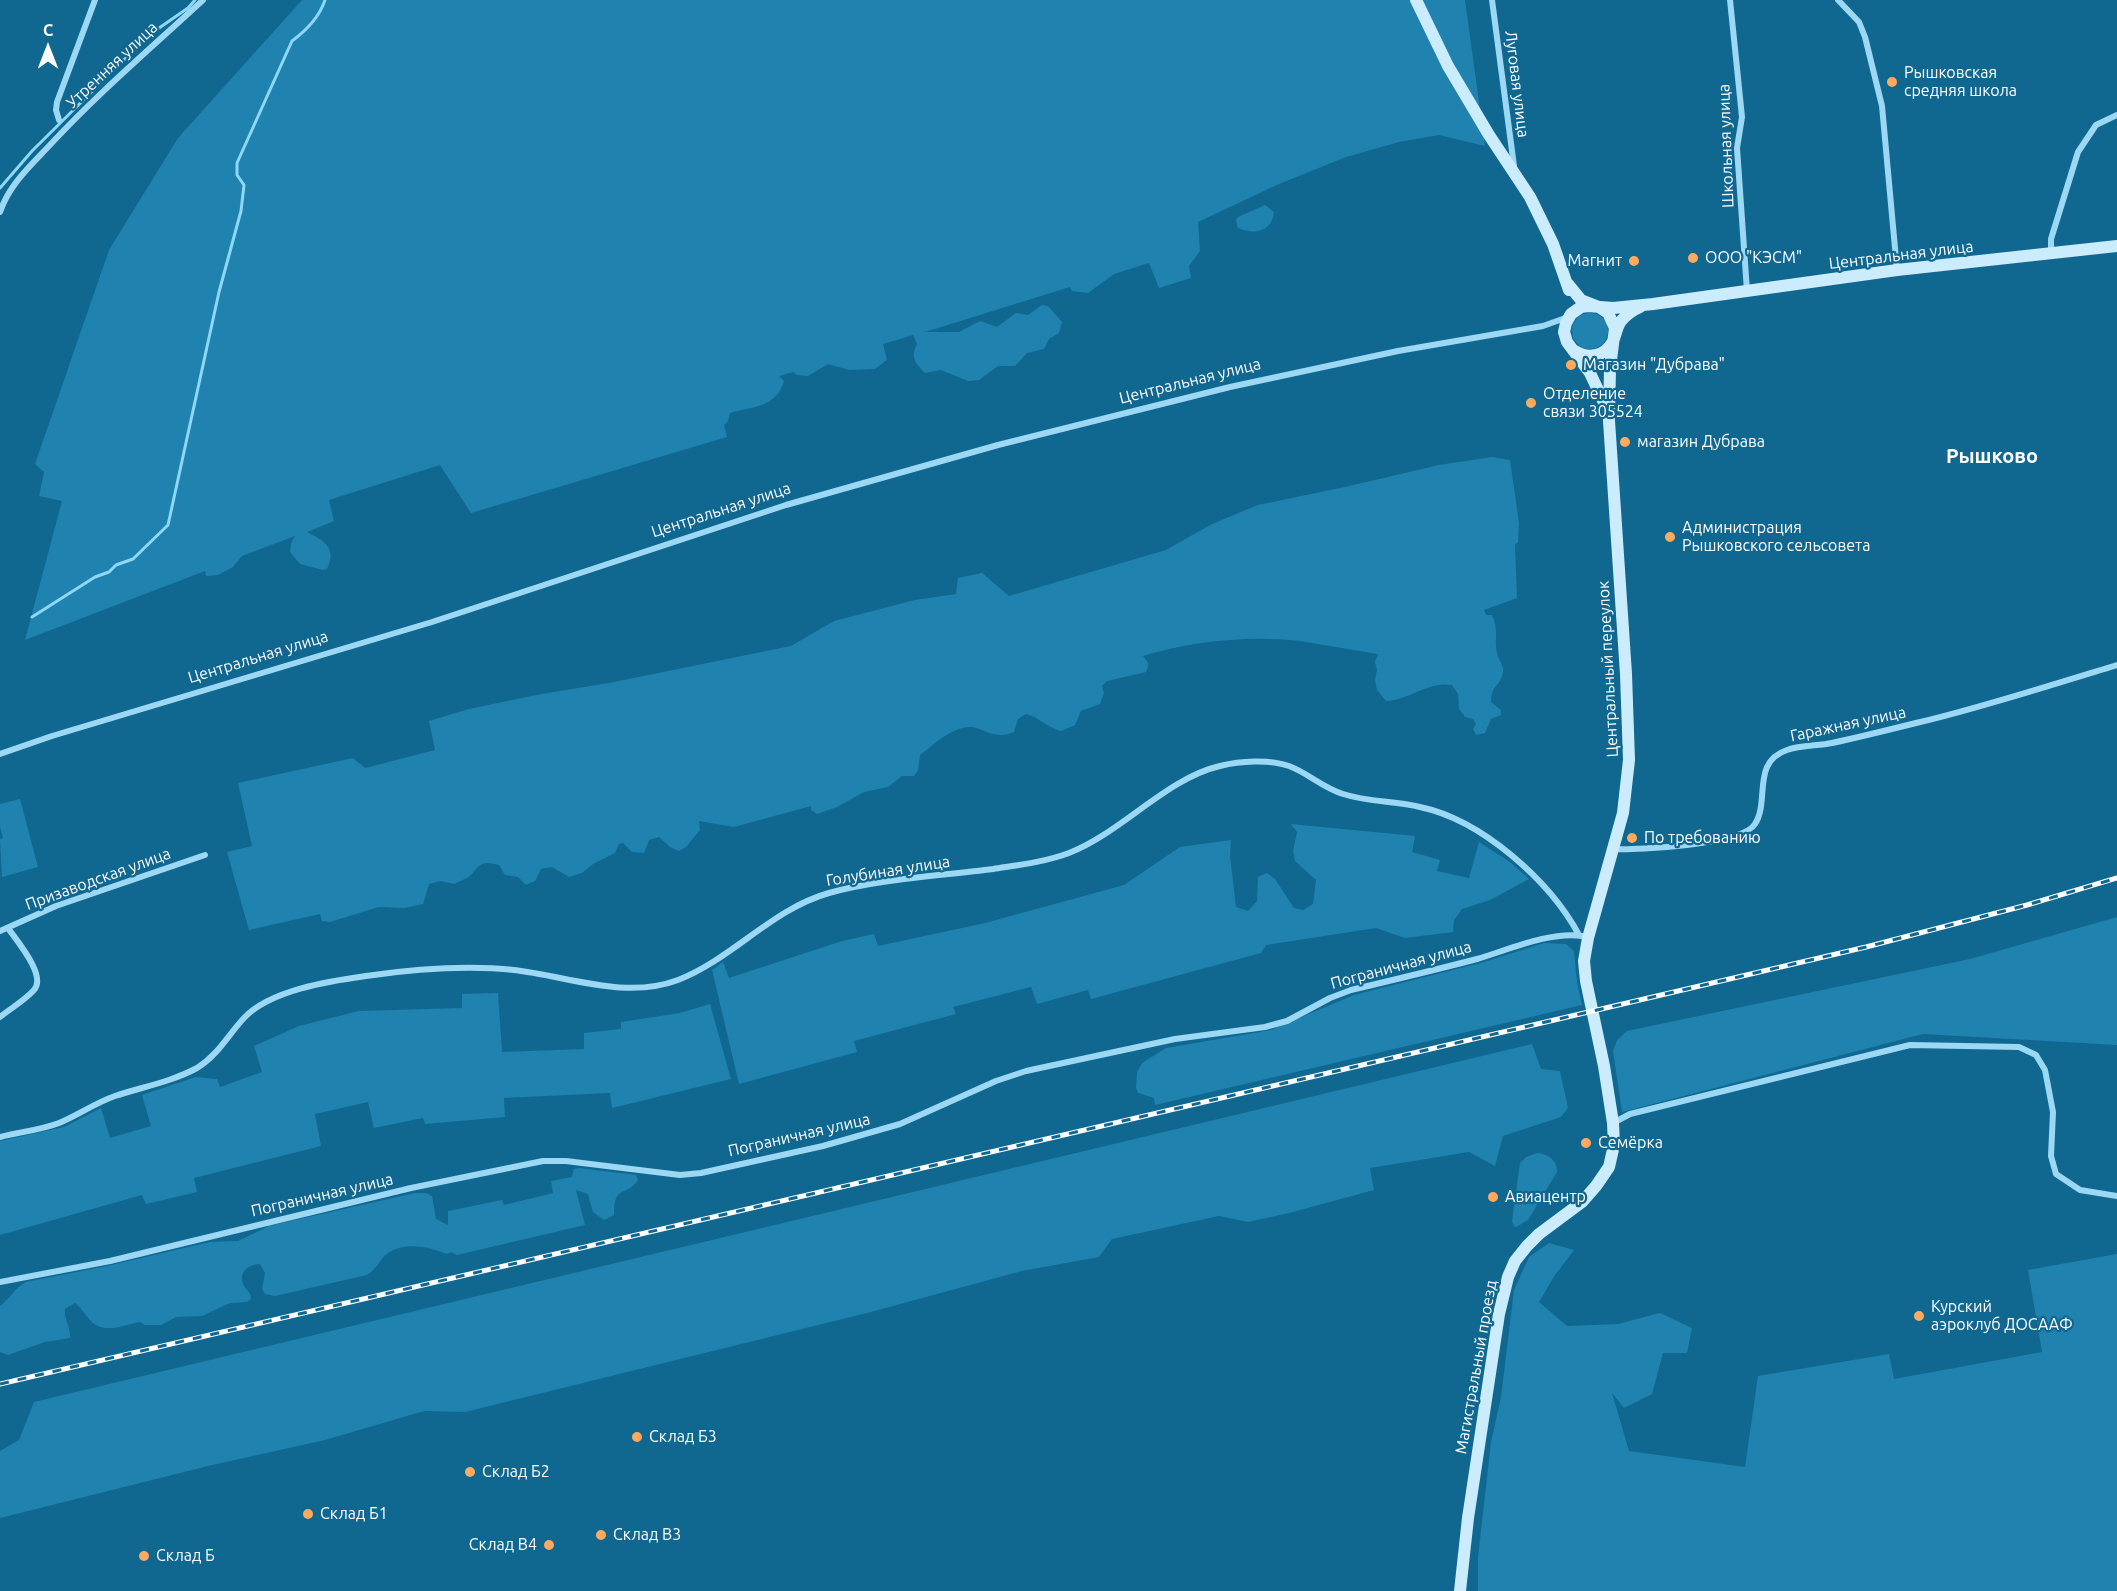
<!DOCTYPE html>
<meta charset="utf-8">
<style>
body{margin:0}
#map{position:relative;width:2117px;height:1591px;overflow:hidden;background:#106891;font-family:Ubuntu,sans-serif}
canvas{display:block}
.north{position:absolute;left:18px;top:18px;width:60px;height:60px;-webkit-text-stroke:4px #106891;paint-order:stroke;rotate:0deg;font-size:16px;font-weight:700;line-height:24px;text-align:center;color:#fff}
.north::after{content:'';display:block;margin:auto;width:21px;height:27px;background:#fff;clip-path:polygon(50% 0,100% 100%,50% 72%,0 100%)}
</style>
<div id="map">
<canvas width="2117" height="1591"></canvas>
<div class="north">С</div>
</div>
<script>
const c = document.querySelector('canvas').getContext('2d');
c.lineJoin = 'round';
function fillPath(path, color) {
  c.fillStyle = color;
  c.fill(path, 'evenodd');
}
function stroke(path, color, width, dash) {
  c.strokeStyle = color;
  c.lineWidth = width;
  c.lineCap = dash ? 'butt' : 'round';
  c.setLineDash(dash || []);
  c.stroke(path);
}
function label(font, color, halo, rows, align = 'center') {
  c.font = font + ' Ubuntu,sans-serif';
  c.lineWidth = 4.5;
  c.setLineDash([]);
  c.textBaseline = 'middle';
  c.strokeStyle = halo;
  c.fillStyle = color;
  for (const [text, x, y, turn = 0] of rows) {
    c.save();
    c.translate(x, y);
    c.rotate((+turn || 0) * Math.PI / 180);
    c.textAlign = isNaN(turn) ? turn : align;
    if (halo) c.strokeText(text, 0, 0);
    c.fillText(text, 0, 0);
    c.restore();
  }
}
const green = new Path2D(`
 M302,0H1465L1485,146L1439,135L1399,142L1346,157L1279,184L1198,222L1200,251L1189,266L1191,278L1159,288L1149,263L1114,274L1088,293L1072,291L1070,287L925,332H959L980,321L997,327L1016,313L1028,315L1042,305L1048,306L1062,322L1059,333L1049,339L1044,349L1027,353L1015,366H998L979,380L968,381L941,370L925,373C915,362 910,358 917,344L913,335L883,344L887,360L875,369L849,370L828,364L808,376L797,375L793,372L779,376L784,381C776,408 754,406 730,413L728,421L724,425L727,437L471,513L440,465L329,500L334,521L307,532C325,541 337,548 327,569L323,570L300,564L290,552L291,543L295,536L242,556L233,567L218,575L206,576L205,571L25,640L62,501L39,496L44,472L35,464L109,250L178,138Z
 M1265,205L1274,212C1272,232 1254,235 1238,228L1236,220L1238,217Z
 M1572 331a18 18 0 1 1 36 0a18 18 0 1 1-36 0Z
 M1492,457L1510,460L1519,523L1518,542L1515,545L1517,598L1484,610L1486,615H1492C1499,628 1494,640 1497,653C1499,662 1506,667 1502,676C1498,689 1492,683 1491,702L1501,710V715L1491,719L1485,733L1476,735L1473,729L1476,724L1473,719L1465,717L1459,709L1458,694L1452,685C1427,681 1410,700 1386,701L1377,690L1375,680L1377,670L1375,662L1378,654C1352,650 1326,645 1300,641C1250,635 1191,641 1143,656C1148,662 1150,664 1146,672L1107,681L1102,686L1104,693L1100,704L1081,711L1075,725L1061,731C1046,727 1039,717 1026,714L1018,719L1014,732C993,741 983,726 968,727C949,729 935,744 920,755L918,770L914,776H902L888,787L864,792L837,807L817,814L811,810V806L734,827L699,821L700,830L686,847L679,851L670,847L659,837L649,840L644,853L632,852L623,843L619,844L615,853L593,864L582,873L569,877L552,867L541,869L535,881L526,885L518,877L505,875L499,865C484,861 481,862 472,874C468,879 459,881 454,884L440,881L429,884L423,904L405,908L379,907L330,922L322,921L320,914L249,930L227,852L252,846L238,783L353,758L365,768L435,750L429,721L469,709L541,694L609,683L791,646L834,621L915,600L956,594L958,578L982,573L1009,596L1166,550L1212,524L1258,505L1345,487L1439,465Z
 M20,799L38,867L2,877L0,839L3,838L0,827V804Z
 M1291,824L1415,836L1412,852L1440,860L1437,871L1469,878L1479,842L1510,862L1529,879L1490,900L1462,909L1454,920L1453,932L1405,938L1376,928L1266,945L1261,953L1091,999L1088,990L1037,1004L1031,987L953,1007L956,1014L854,1041L857,1052L739,1084L712,970L723,962L729,978L842,941L874,934L878,946L985,923L1124,885L1180,847L1231,840L1230,856L1236,907L1248,911L1257,901L1258,877L1267,873L1275,879L1294,908L1303,910L1313,904L1316,880L1295,861L1293,851L1297,832Z
 M2117,917V1045L1923,1034L1622,1112L1613,1051L1617,1040L1627,1031L1970,959Z
 M1544,943L1566,944L1574,951L1577,982L1582,1005L1155,1105L1154,1098L1138,1093L1136,1088L1137,1072L1142,1063L1166,1048L1271,1030L1354,995L1481,963Z
 M498,993L502,1052L584,1049V1033L621,1029V1022L680,1013L710,1004L731,1079L612,1108L610,1093L504,1098L505,1117L425,1124L423,1118L374,1128L368,1102L315,1114L321,1146L194,1178L197,1192L146,1204L142,1195L0,1235V1141L64,1127L101,1108L110,1138L151,1126L142,1095L196,1077L217,1079L220,1087L262,1072L254,1046L299,1026L359,1011L462,1008V994Z
 M1532,1044L1541,1069L1560,1071L1568,1108L1561,1117L1503,1136L1495,1166L1469,1152L1370,1168L1374,1190L1289,1213L1248,1222L1219,1216L1112,1239L1099,1257L1022,1271L867,1313L465,1412L424,1411L325,1440L208,1466L0,1518V1451L19,1440L34,1402Z
 M1537,1153C1549,1154 1557,1160 1557,1172L1528,1220L1516,1227L1514,1226L1512,1221L1520,1163L1526,1157Z
 M579,1168L636,1175L638,1180C626,1198 614,1183 614,1215L604,1220L593,1212L588,1194L576,1190L585,1225L457,1255L451,1252L447,1254C428,1247 405,1241 387,1254C380,1259 377,1269 367,1275L275,1296L265,1294L262,1289L265,1273L260,1264C248,1264 237,1274 244,1286C248,1292 251,1292 251,1299L247,1302L230,1303L202,1316L176,1317L161,1325H145L140,1322C125,1325 104,1334 92,1322C86,1316 82,1309 75,1303L65,1309C64,1320 71,1327 70,1338L45,1342L8,1355L0,1352V1306C11,1298 13,1289 26,1282L107,1266L210,1242L238,1241L269,1226L415,1193H426L432,1196L436,1219L448,1225V1211L502,1200L504,1205L553,1193L551,1181L572,1177L574,1169Z
 M1549,1243L1574,1250L1555,1275L1539,1302L1567,1326L1618,1324L1660,1313L1692,1328L1687,1353H1663L1652,1394L1624,1408L1612,1393L1629,1451L1745,1467L1758,1376L1889,1354L1894,1379L2042,1352L2028,1270L2117,1254V1591H1478V1557L1491,1442L1501,1397L1514,1290L1529,1257Z`);
const stream = new Path2D(`
 M0,188L32,151L149,35L188,8L195,0
 M32,617L95,577L109,572L116,565L133,559L168,525L219,292L241,211L244,185L237,175V163L292,41C307,30 319,18 325,0`);
const street = new Path2D(`
 M1492,0L1514,166
 M1730,0L1742,117L1737,148L1747,291
 M1838,0L1859,22L1865,37L1882,106L1897,270
 M59,120L56,110L57,102L95,0
 M0,212C9,185 30,166 49,146C97,94 151,48 203,0
 M2051,254V239L2078,152L2096,125L2117,115
 M0,754L52,736L432,622L786,505L998,445L1230,387L1398,351L1543,326L1568,317
 M1614,849C1639,850 1742,845 1755,824C1770,801 1751,762 1787,750C1801,745 1818,746 1832,743C1860,737 1888,730 1916,723C1984,707 2050,685 2117,665
 M0,931L56,906L205,855
 M0,1017C11,1008 24,1001 34,990C47,976 17,941 8,928
 M1613,1123L1630,1114L1910,1045L2019,1047L2036,1055L2045,1070L2053,1112L2051,1156L2056,1174L2080,1190L2117,1196
 M0,1137C19,1132 41,1130 59,1123C78,1115 95,1103 115,1096C142,1087 171,1082 197,1068C218,1055 228,1035 244,1018C270,990 330,981 366,976C415,969 465,965 514,970C567,976 625,1000 678,980C732,959 772,909 829,893C879,879 940,876 993,869C1018,865 1045,862 1069,853C1121,833 1167,778 1220,766C1240,761 1269,759 1289,766C1308,773 1323,788 1343,794C1368,802 1395,801 1420,807C1482,820 1550,881 1579,935
 M0,1282L110,1261L411,1188L543,1161H566L680,1175L701,1173L823,1146L900,1124L996,1081L1026,1071L1175,1039L1265,1027L1287,1021L1330,998L1351,990C1393,980 1435,970 1477,959C1508,950 1550,931 1582,936`);
const secondary = new Path2D(`
 M1416,0L1448,66L1489,135L1530,197L1553,244L1569,290
 M1575,351C1587,359 1604,357 1612,343C1616,336 1616,328 1621,321C1626,315 1633,310 1640,307
 M1606,407L1590,373L1567,342L1564,332L1566,323L1571,314L1581,307L1588,306L1613,308L1653,304L1897,270L2117,246
 M1460,1591L1468,1518L1499,1314L1508,1277L1515,1261L1527,1246L1539,1234L1582,1202L1596,1186L1609,1167L1614,1145L1613,1123L1604,1066L1586,981L1584,961L1588,938L1623,813L1629,760L1626,674L1609,421L1610,368L1615,328L1608,313L1599,307L1581,300L1568,284`);
const rail = new Path2D(`
 M0,1384L1866,947L2027,905L2117,878`);
const markers = [
 [1892,82,6,"#ffaa5e"],
 [1693,258,6,"#ffaa5e"],
 [1634,261,6,"#ffaa5e"],
 [1571,365,6,"#ffaa5e"],
 [1531,403,6,"#ffaa5e"],
 [1625,442,6,"#ffaa5e"],
 [1670,537,6,"#ffaa5e"],
 [1632,838,6,"#ffaa5e"],
 [1586,1143,6,"#ffaa5e"],
 [1493,1197,6,"#ffaa5e"],
 [1919,1316,6,"#ffaa5e"],
 [637,1437,6,"#ffaa5e"],
 [470,1472,6,"#ffaa5e"],
 [308,1514,6,"#ffaa5e"],
 [601,1535,6,"#ffaa5e"],
 [549,1545,6,"#ffaa5e"],
 [144,1556,6,"#ffaa5e"]
];
const streetNames = [
 ["Утренняя улица",112,65,-43],
 ["Луговая улица",1517,84,83],
 ["Школьная улица",1726,146,-92],
 ["Центральная улица",1901,255,-7],
 ["Центральная улица",1190,381,-14],
 ["Центральная улица",721,510,-18],
 ["Центральная улица",258,657,-17],
 ["Центральный переулок",1608,669,-93],
 ["Гаражная улица",1848,724,-12],
 ["Голубиная улица",888,871,-9],
 ["Призаводская улица",98,879,-20],
 ["Пограничная улица",1401,965,-15],
 ["Пограничная улица",799,1135,-13],
 ["Пограничная улица",322,1195,-13],
 ["Магистральный проезд",1476,1367,-80]
];
const poiNames = [
 ["Рышковская",1904,73],
 ["средняя школа",1904,91],
 ["ООО \"КЭСМ\"",1705,258],
 ["Магнит",1622,261,"right"],
 ["Магазин \"Дубрава\"",1583,365],
 ["Отделение",1543,394],
 ["связи 305524",1543,412],
 ["магазин Дубрава",1637,442],
 ["Администрация",1682,528],
 ["Рышковского сельсовета",1682,546],
 ["По требованию",1644,838],
 ["Семёрка",1598,1143],
 ["Авиацентр",1505,1197],
 ["Курский",1931,1307],
 ["аэроклуб ДОСААФ",1931,1325],
 ["Склад Б3",649,1437],
 ["Склад Б2",482,1472],
 ["Склад Б1",320,1514],
 ["Склад В3",613,1535],
 ["Склад В4",537,1545,"right"],
 ["Склад Б",156,1556]
];
const quarterNames = [
 ["Рышково",1992,456]
];
fillPath(green, '#1f82af');
stroke(stream, '#8dd7f7', 3);
stroke(street, '#9cd8f3', 6);
stroke(secondary, '#cbecfd', 12);
stroke(rail, '#fff', 5);
stroke(rail, '#106891', 3, [9]);
for (const [x, y, r, color] of markers) {
  const dot = new Path2D();
  dot.arc(x, y, r, 0, 2 * Math.PI);
  c.fillStyle = color;
  c.fill(dot);
  stroke(dot, '#106891', 2);
}
label('16px', '#fff', '#106891', streetNames);
label('16px', '#fff', '#106891', poiNames, 'left');
label('bold 20px', '#fff', '#106891', quarterNames);
</script>
